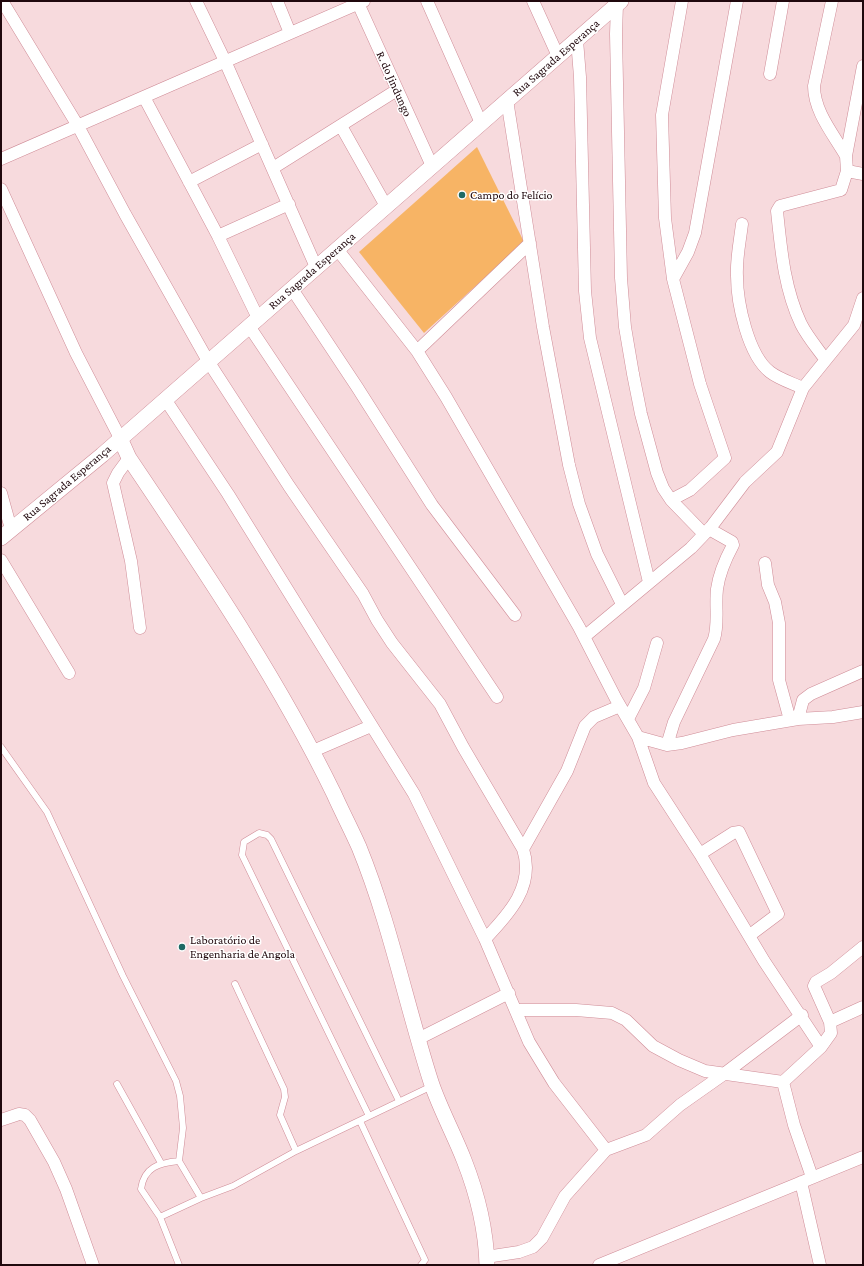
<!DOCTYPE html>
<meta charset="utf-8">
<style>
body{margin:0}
#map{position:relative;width:864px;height:1266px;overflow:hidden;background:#f7dadd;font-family:"Crimson Pro",serif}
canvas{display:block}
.frame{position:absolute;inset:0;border:2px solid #20080d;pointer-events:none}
</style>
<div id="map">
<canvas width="864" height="1266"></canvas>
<div class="frame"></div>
</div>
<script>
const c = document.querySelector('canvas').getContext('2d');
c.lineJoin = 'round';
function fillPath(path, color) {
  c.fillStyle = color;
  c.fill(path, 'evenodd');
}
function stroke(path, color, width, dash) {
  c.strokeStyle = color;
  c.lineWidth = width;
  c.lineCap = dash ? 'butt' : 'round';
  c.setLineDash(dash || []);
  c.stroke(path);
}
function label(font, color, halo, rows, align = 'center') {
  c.font = font + ' "Crimson Pro",serif';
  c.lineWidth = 3;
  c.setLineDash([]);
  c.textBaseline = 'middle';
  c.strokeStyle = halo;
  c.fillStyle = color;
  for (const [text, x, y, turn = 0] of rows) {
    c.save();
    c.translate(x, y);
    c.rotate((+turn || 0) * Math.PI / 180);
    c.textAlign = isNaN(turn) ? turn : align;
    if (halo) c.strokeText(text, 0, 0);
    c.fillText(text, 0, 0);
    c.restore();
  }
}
const green = new Path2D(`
 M477,147L524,242L424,333L359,252Z`);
const service = new Path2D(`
 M1,747L47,812L123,976L176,1081L180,1096L183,1128L179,1161L201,1198
 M235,984L284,1089L285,1097L280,1115L296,1151
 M117,1084L161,1163
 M369,1116L242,855L244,842L259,833L267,835L271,839L399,1101
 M360,1121L425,1260L421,1265
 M179,1161C159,1163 144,1167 141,1189L160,1217L179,1265
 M160,1217L201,1198L233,1186L296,1151L432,1086`);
const minor = new Path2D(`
 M196,1L225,61L316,267
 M277,1L290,33
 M357,1L432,166
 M427,1L481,123
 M533,1L558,56
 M832,1L814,86C814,112 834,135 846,156
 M4,4L78,126L125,214L208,361L289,486L363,594L377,620L392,643L440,704L463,747L523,849C535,886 509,914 485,939
 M617,4L616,34L621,278L625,327L633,374L641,414L657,473L663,488L671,500L704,534
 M577,40L580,77L585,291L590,338L649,582
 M863,66L846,156L847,171L863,174
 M770,74L783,1
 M144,97L218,236L258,318
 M507,100L543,327L569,465L579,504L597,554L622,604
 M341,126L386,206
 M1,159L364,1
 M273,168L397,90
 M189,182L262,144
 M1,189L76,353L120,438
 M742,224C740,241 736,259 737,276C737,303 748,355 770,372C779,379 792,383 803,388
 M218,236L289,204
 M337,249L417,351L446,397L579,627L616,699L638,737L654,783L700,854L764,961L821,1047
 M673,279L688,252L695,233L737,1
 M292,289L357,387L432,505L515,615
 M249,326L497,697
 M417,351L530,243
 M825,359C817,348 807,336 801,324C784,288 781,249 777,211L780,206L841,190L847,171
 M165,399L228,494L414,794L485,939L529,1042L554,1083L606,1150
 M129,458L118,473L113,483L131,561L140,628
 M1,493L11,529
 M671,500L690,490L725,458L700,384L673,279L665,218L662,115L682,1
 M1,560L69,673
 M765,563L768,585L775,602L779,623V680L790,720
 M584,637L691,548L711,527L745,482L777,452L803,388L854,325L863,298
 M628,719L644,688L657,643
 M798,719L803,700L811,694L863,671
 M638,737L667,745L682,743L733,730L798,719L833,717L863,712
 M667,745L674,722L714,639C719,623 715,606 717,589C719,574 726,558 733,545L732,542L709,529
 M313,751L371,726
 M523,849L567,771L585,726L594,717L620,706
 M700,854L733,833L739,832L778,914L750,935
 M517,1010H576L612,1013L626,1020L653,1046L679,1060L705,1071L783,1082L794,1125L812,1177
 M830,1022L814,986L816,982L831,973L863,947
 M418,1039L509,993
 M783,1082L821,1047L831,1033L830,1022L863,1007
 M1,1120L19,1114L25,1115L30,1120L54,1162L66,1189L93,1265
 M801,1182L820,1265
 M486,1257L519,1252L533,1247L542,1238L565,1196L606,1150L646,1135L680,1105L724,1074L802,1015
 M599,1265L863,1157`);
const tertiary = new Path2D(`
 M120,438L129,458C202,567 276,675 334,794C342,812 351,829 359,847C390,923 406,1004 431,1082C440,1109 454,1134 464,1160C477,1193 486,1230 487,1265
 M1,538L102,455L621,1`);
const markers = [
 [462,195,4,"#1d6964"],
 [182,947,4,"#1d6964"]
];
const streetNames = [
 ["Rua Sagrada Esperança",556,58,-41],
 ["R. do Jindungo",394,84,66],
 ["Rua Sagrada Esperança",312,271,-41],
 ["Rua Sagrada Esperança",67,483,-40]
];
const poiNames = [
 ["Campo do Felício",470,195],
 ["Laboratório de",190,940],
 ["Engenharia de Angola",190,954]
];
fillPath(green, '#f7b465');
stroke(service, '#cf8c97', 7);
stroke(minor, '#cf8c97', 13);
stroke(tertiary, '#cf8c97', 16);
stroke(service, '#fff', 6);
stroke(minor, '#fff', 12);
stroke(tertiary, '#fff', 15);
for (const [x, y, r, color] of markers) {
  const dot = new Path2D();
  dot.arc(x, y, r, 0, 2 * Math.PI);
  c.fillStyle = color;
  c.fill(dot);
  stroke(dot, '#fff', 1.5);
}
label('12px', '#20080d', '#fff', streetNames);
label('12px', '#20080d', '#fff', poiNames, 'left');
</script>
